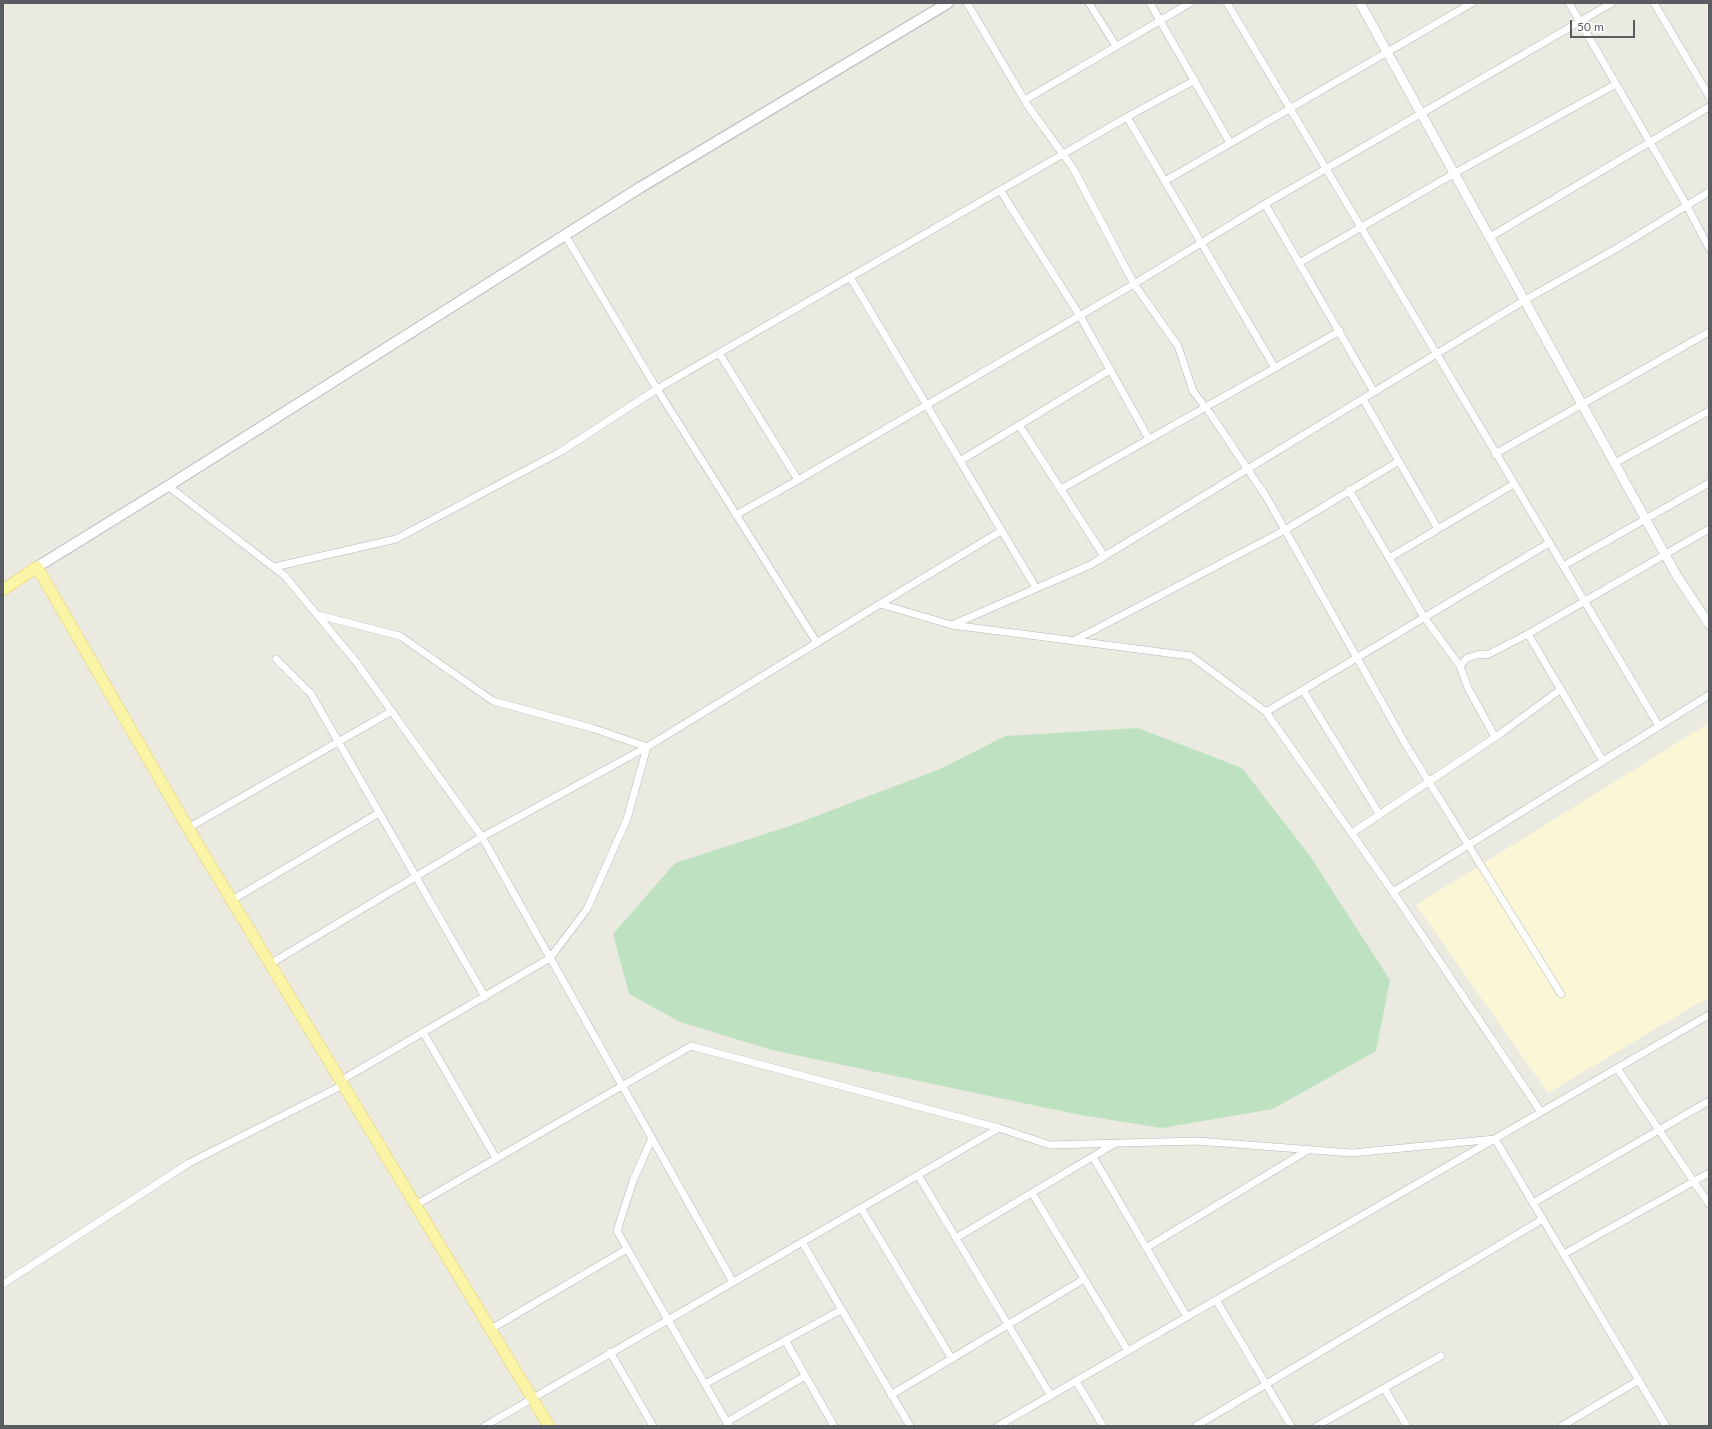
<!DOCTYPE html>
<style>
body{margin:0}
#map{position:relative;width:1712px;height:1429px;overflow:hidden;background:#ebeae1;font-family:Lato,sans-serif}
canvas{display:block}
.frame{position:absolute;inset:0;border:4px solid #595c61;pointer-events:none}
.scale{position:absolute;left:1570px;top:20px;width:65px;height:18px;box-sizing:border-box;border:2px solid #595c61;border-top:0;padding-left:5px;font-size:12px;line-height:14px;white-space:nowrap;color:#595c61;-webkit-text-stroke:3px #fff;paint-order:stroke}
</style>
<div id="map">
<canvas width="1712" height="1429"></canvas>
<div class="frame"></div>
<div class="scale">50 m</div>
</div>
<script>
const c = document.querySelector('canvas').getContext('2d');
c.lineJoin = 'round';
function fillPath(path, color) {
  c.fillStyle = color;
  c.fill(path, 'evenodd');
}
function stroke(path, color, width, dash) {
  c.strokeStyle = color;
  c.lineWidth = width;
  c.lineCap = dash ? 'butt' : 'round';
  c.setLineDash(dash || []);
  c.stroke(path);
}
const commercial = new Path2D(`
 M1709,723V997L1548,1093L1416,905Z`);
const green = new Path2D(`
 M1138,728L1242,768L1310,856L1390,980L1376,1051L1273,1109L1162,1128L1080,1115L772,1050L680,1022L629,994L613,934L675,863L790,826L940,769L1005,736Z`);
const minor = new Path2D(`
 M967,3L1028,106L1073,168L1134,284L1178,346L1193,391L1212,416L1267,498L1406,745L1561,994
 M1089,3L1116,46
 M1150,3L1230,143
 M1227,3L1659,726
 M1569,3L1687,206L1709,248
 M1654,3L1709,96
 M1025,100L1190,3
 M1127,117L1275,368
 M1165,181L1472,3
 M1000,190L1080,316L1149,439
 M1265,204L1374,392
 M565,235L657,389L817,643
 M1490,237L1709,107
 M1299,263L1455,173L1616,84
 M850,277L1036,588
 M719,353L798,480
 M1363,399L1438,529
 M1019,425L1104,556
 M1495,454L1709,332
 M960,461L1110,370
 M1615,463L1709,411
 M168,486L285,576L357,663L482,837L733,1282
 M1061,489L1340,331
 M1349,490L1424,617L1460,666L1468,688L1495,737
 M736,515L798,480L1134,284L1265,204L1612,3
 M1389,558L1514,484
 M1563,566L1709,483
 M274,567L396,539L560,452L657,389L1127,117L1195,80
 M880,604L1001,531
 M318,615L400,636L493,701L592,728L647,747L627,819L587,909L550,958L340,1081
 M952,625L1191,656L1266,712L1393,892L1541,1112
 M1528,634L1603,761
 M1073,641L1285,530L1399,461
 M276,659L311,694L485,997
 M1460,666L1467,658L1480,654L1487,655L1528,634L1709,529
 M1303,690L1380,815
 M1266,712L1549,543
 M188,828L392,711
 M1352,833L1500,734L1561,689
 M1393,892L1709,695
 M232,900L379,813
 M270,964L482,837L647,747L880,604L952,625L1090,565L1525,300L1619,247L1709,192
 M423,1032L496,1158
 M1617,1068L1709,1204
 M652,1138L633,1181L617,1231L729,1426
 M1093,1157L1187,1317
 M918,1175L1051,1396
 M1032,1193L1128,1351
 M1533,1203L1709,1101
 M416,1205L691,1046L999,1128L1050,1145L1197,1141L1352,1153L1495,1139L1666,1426
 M861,1208L952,1359
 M956,1238L1114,1144
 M802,1242L910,1426
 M1146,1248L1308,1150
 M1564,1254L1709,1173
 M3,1284L189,1163L343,1085
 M1216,1300L1291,1426
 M491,1329L627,1249
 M785,1340L834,1426
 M610,1352L653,1426
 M1076,1381L1103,1426
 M705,1384L841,1310
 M1384,1388L1407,1426
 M891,1395L1084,1279
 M727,1422L805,1376
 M485,1426L999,1128
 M998,1426L1709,1015
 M1196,1426L1543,1219
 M1317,1426L1441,1356
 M1562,1426L1639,1380`);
const tertiary = new Path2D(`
 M1360,3L1677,576L1709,624`);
const secondary = new Path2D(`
 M37,567L168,486L641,187L948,3`);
const primary = new Path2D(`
 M3,590L37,567L188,828L549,1426`);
fillPath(commercial, '#fbf6d6');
fillPath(green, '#bee2c1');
stroke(minor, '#b3b6bb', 8);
stroke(tertiary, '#b3b6bb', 10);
stroke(secondary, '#b4b7bd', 12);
stroke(primary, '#e9cd5c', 12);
stroke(minor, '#fff', 7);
stroke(tertiary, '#fff', 9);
stroke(secondary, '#fff', 10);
stroke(primary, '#faf4a7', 11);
</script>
